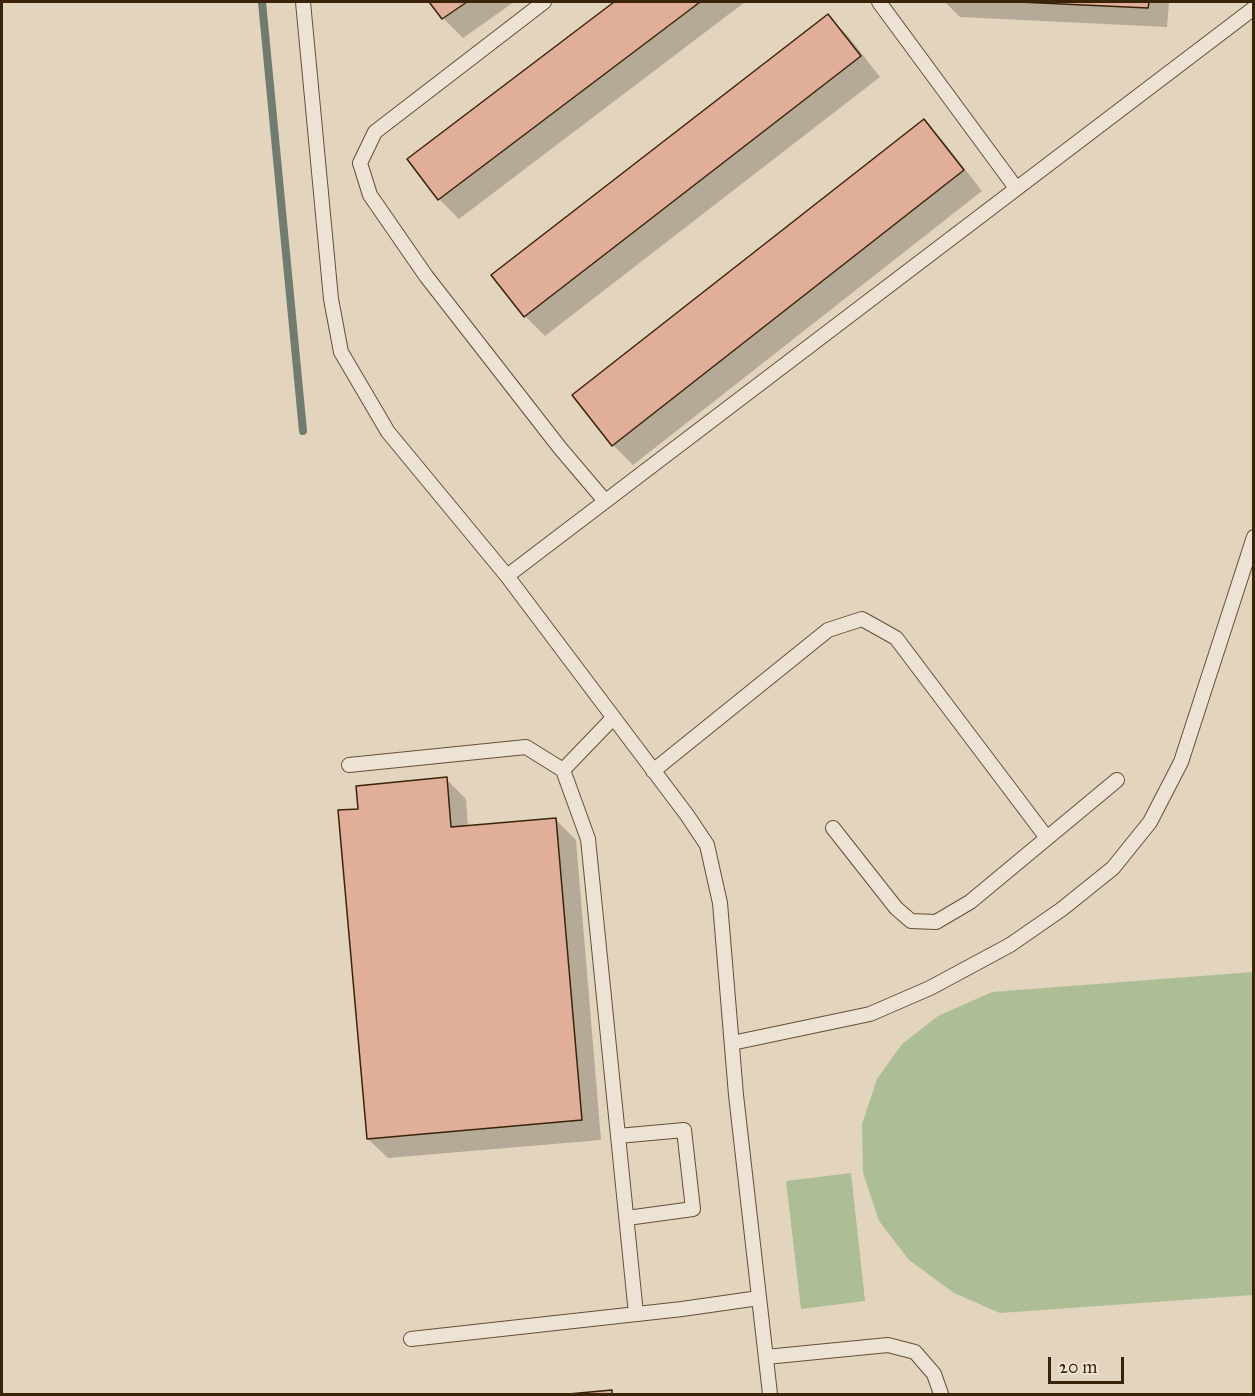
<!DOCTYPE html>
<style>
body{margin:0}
#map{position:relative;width:1255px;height:1396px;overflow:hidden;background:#e3d4bd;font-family:"IM FELL Great Primer",serif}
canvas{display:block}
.frame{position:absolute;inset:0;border:3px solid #392309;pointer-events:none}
.scale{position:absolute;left:1048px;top:1357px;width:76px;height:27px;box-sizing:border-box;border:3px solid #392309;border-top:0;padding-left:8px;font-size:18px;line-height:21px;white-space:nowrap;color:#392309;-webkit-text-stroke:4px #ede3d4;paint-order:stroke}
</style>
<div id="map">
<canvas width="1255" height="1396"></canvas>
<div class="frame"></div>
<div class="scale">20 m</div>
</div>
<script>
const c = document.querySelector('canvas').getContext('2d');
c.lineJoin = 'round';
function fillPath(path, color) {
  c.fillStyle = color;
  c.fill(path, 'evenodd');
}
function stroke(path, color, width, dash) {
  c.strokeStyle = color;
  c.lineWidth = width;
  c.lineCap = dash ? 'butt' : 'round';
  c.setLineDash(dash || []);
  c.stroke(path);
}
const green = new Path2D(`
 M1253,972V1295L1000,1313L954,1293L909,1260L879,1221L863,1173L862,1124L877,1079L902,1044L938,1016L992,992Z
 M851,1173L865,1301L801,1309L786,1181Z`);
const shadow = new Path2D(`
 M431,2H514L463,38L443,18Z
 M617,2H745L459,219L439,199L409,159Z
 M945,2H1169L1167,27L960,17Z
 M828,16L848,36L880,77L545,336L525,316L494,275Z
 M924,121L943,141L982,191L633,465L613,445Z
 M446,779L466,799L468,827L556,820L576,840L601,1140L388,1158L368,1139L360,810Z`);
const stream = new Path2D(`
 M262,2L303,431`);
const building = new Path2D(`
 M429,2H467L442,19Z
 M614,2H700L438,200L407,159Z
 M1019,2H1149L1148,8Z
 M828,14L861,56L524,317L491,275Z
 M924,119L964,170L612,446L572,395Z
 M447,777L451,827L556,818L582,1120L367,1139L338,810L358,809L356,786Z
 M612,1390V1394H568Z`);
const lane = new Path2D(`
 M303,2L331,299L341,352L388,432L507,576L687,815L707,845L720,903L736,1095L770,1394
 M544,2L375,132L360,163L370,195L426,276L560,448L605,501
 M879,2L1016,188
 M507,576L1254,8
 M349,765L526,747L563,770L588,839L636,1314
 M563,770L613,718
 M653,771L828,630L862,619L896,638L1047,838
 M833,828L896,908L911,921L936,922L970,902L1117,780
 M732,1043L870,1014L930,988L1010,945L1062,909L1113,868L1150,822L1181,762L1254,537
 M618,1136L684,1130L693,1209L627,1218
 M411,1339L682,1309L759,1298
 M766,1357L888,1345L915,1352L934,1374L941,1394`);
fillPath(green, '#adbe96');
fillPath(shadow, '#0003');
stroke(stream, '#707c6f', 8);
fillPath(building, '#e1ae99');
stroke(building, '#392309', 1.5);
stroke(lane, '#644f36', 16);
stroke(lane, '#ede3d4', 14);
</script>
